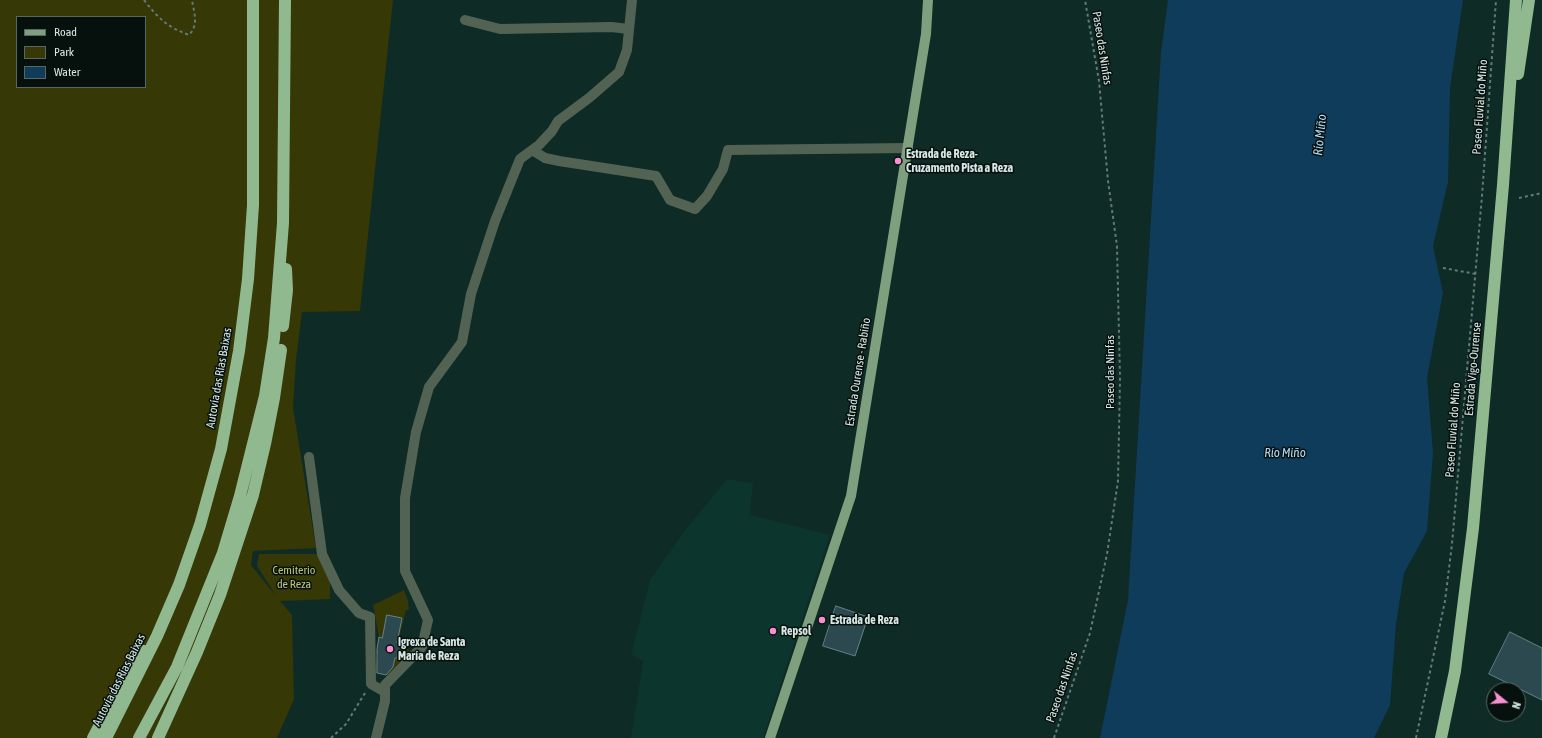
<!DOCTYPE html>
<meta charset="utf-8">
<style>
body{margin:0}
#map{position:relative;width:1542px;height:738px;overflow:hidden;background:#0e2b25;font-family:"Asap Condensed",sans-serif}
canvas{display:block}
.legend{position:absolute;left:16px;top:16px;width:130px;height:72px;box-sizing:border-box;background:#06110e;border:1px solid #596663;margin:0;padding:5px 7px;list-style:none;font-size:12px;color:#d6e6e2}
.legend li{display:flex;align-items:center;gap:8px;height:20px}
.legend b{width:20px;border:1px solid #596663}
.north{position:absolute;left:1486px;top:682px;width:40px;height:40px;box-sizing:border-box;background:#06110e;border:1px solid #596663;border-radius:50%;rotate:108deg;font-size:11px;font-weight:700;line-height:16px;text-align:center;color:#d6e6e2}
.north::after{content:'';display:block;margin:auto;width:14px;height:18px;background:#f690d0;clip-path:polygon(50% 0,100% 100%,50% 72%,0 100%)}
</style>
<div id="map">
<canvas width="1542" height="738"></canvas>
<ul class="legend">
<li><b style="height:5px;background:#7fa07f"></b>Road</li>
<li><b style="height:11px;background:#363806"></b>Park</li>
<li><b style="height:11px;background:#0f3c5b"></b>Water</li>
</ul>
<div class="north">N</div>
</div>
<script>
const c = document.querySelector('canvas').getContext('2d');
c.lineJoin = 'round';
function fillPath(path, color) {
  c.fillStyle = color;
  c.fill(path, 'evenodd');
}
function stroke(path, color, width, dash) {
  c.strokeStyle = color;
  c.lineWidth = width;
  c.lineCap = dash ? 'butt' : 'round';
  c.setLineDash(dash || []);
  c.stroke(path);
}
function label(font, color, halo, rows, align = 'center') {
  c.font = font + ' "Asap Condensed",sans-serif';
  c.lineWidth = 3;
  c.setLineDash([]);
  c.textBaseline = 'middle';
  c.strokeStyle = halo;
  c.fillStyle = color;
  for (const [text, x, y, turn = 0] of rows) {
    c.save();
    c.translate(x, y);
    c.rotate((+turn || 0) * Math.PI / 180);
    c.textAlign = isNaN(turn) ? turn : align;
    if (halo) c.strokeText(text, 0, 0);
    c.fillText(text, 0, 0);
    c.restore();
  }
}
const built = new Path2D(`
 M727,479L753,483L750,515L830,535L763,738H631L643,661L631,655L650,580L686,529Z`);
const green = new Path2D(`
 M0,0H393L360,311L302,312L296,360L293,408L316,548L253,551L251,565L276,596L257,566L259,554H317L330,580V599L280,601L292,615L294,699L277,738H0ZM17,17H145V87H17Z
 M404,590L408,601L409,610H406L399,638L407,642L405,648L411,651L391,676L374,673L378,654L376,653L379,637L373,605Z`);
const water = new Path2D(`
 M1168,0H1463L1450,88L1448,182L1433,246L1443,293L1427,378L1433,453L1427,531L1404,573L1396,624L1390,705L1374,738H1100L1128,600L1161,52Z`);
const building = new Path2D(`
 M836,606L868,617L855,656L823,646Z
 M387,615L402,618L397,643L405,645L402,658H395L393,667L386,675L377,673V649L379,637L382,638Z
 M1510,632L1542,648V700L1489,674Z`);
const path = new Path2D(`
 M144,0C158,18 167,27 189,35C199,25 194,13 192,0
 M1519,198L1542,193
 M1443,268L1476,274
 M331,738L346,724L365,693
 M1054,738L1090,633L1107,554L1118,481L1120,379L1117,246L1108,181L1099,81L1085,0
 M1416,738L1445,601L1452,544L1482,196L1496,0`);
const minor = new Path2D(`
 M465,20L500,29L611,27L629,29
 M532,150L545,158L559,161L656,176L670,200L695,209L707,196L723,169L728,150L908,148
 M309,457L322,554L339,590L359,613L370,617L371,684L385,692
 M376,738L385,701V685L422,647L428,620L405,571V498L416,432L429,387L462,342L471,294L495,221L520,159L539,145L552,131L558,121L589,98L619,72L627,50L632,0`);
const major = new Path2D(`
 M770,738L851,496L926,34L928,0`);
const highway = new Path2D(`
 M1518,74L1529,0
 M283,326L287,290L286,269
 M93,738L129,669L144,651
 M106,738L157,636L179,585L200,525L221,449L239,351L248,279L253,205V0
 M139,738L177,667L223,553L240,496L265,396L274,338L283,223L285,0
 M158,738L197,652L220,595L253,495L265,444L274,398L281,350
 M1441,738L1455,671L1473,528L1503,185L1516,0`);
const markers = [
 [898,161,4,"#f690d0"],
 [822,620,4,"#f690d0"],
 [773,631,4,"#f690d0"],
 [390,649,4,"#f690d0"]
];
const streetNames = [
 ["Paseo das Ninfas",1102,48,81],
 ["Paseo Fluvial do Miño",1480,107,-86],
 ["Estrada Vigo-Ourense",1473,369,-85],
 ["Estrada Ourense - Rabiño",858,372,-81],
 ["Paseo das Ninfas",1110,372,-90],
 ["Autovía das Rías Baixas",219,378,-80],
 ["Paseo Fluvial do Miño",1453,430,-86],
 ["Autovía das Rías Baixas",119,680,-63],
 ["Paseo das Ninfas",1062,687,-71]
];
const poiNames = [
 ["Estrada de Reza-",906,154],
 ["Cruzamento Pista a Reza",906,168],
 ["Estrada de Reza",830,620],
 ["Repsol",781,631],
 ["Igrexa de Santa",398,642],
 ["María de Reza",398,656]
];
const parkNames = [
 ["Cemiterio",294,570],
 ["de Reza",294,584]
];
const waterNames = [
 ["Río Miño",1320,135,-84],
 ["Río Miño",1285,453]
];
fillPath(built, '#0c352d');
fillPath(green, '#363806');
fillPath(water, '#0f3c5b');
fillPath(building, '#2b494e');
stroke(building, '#638288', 1);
stroke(path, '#637b76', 2, [3, 3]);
stroke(minor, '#536353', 10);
stroke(major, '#7fa07f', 10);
stroke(highway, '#90b990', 12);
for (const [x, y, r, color] of markers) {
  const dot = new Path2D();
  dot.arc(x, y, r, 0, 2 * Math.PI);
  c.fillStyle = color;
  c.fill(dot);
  stroke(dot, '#06110e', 1.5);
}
label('12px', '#d6e6e2', '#06110e', streetNames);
label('bold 12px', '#d6e6e2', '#06110e', poiNames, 'left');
label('12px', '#c0c576', '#06110e', parkNames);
label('italic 13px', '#b2d9fa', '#06110e', waterNames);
</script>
